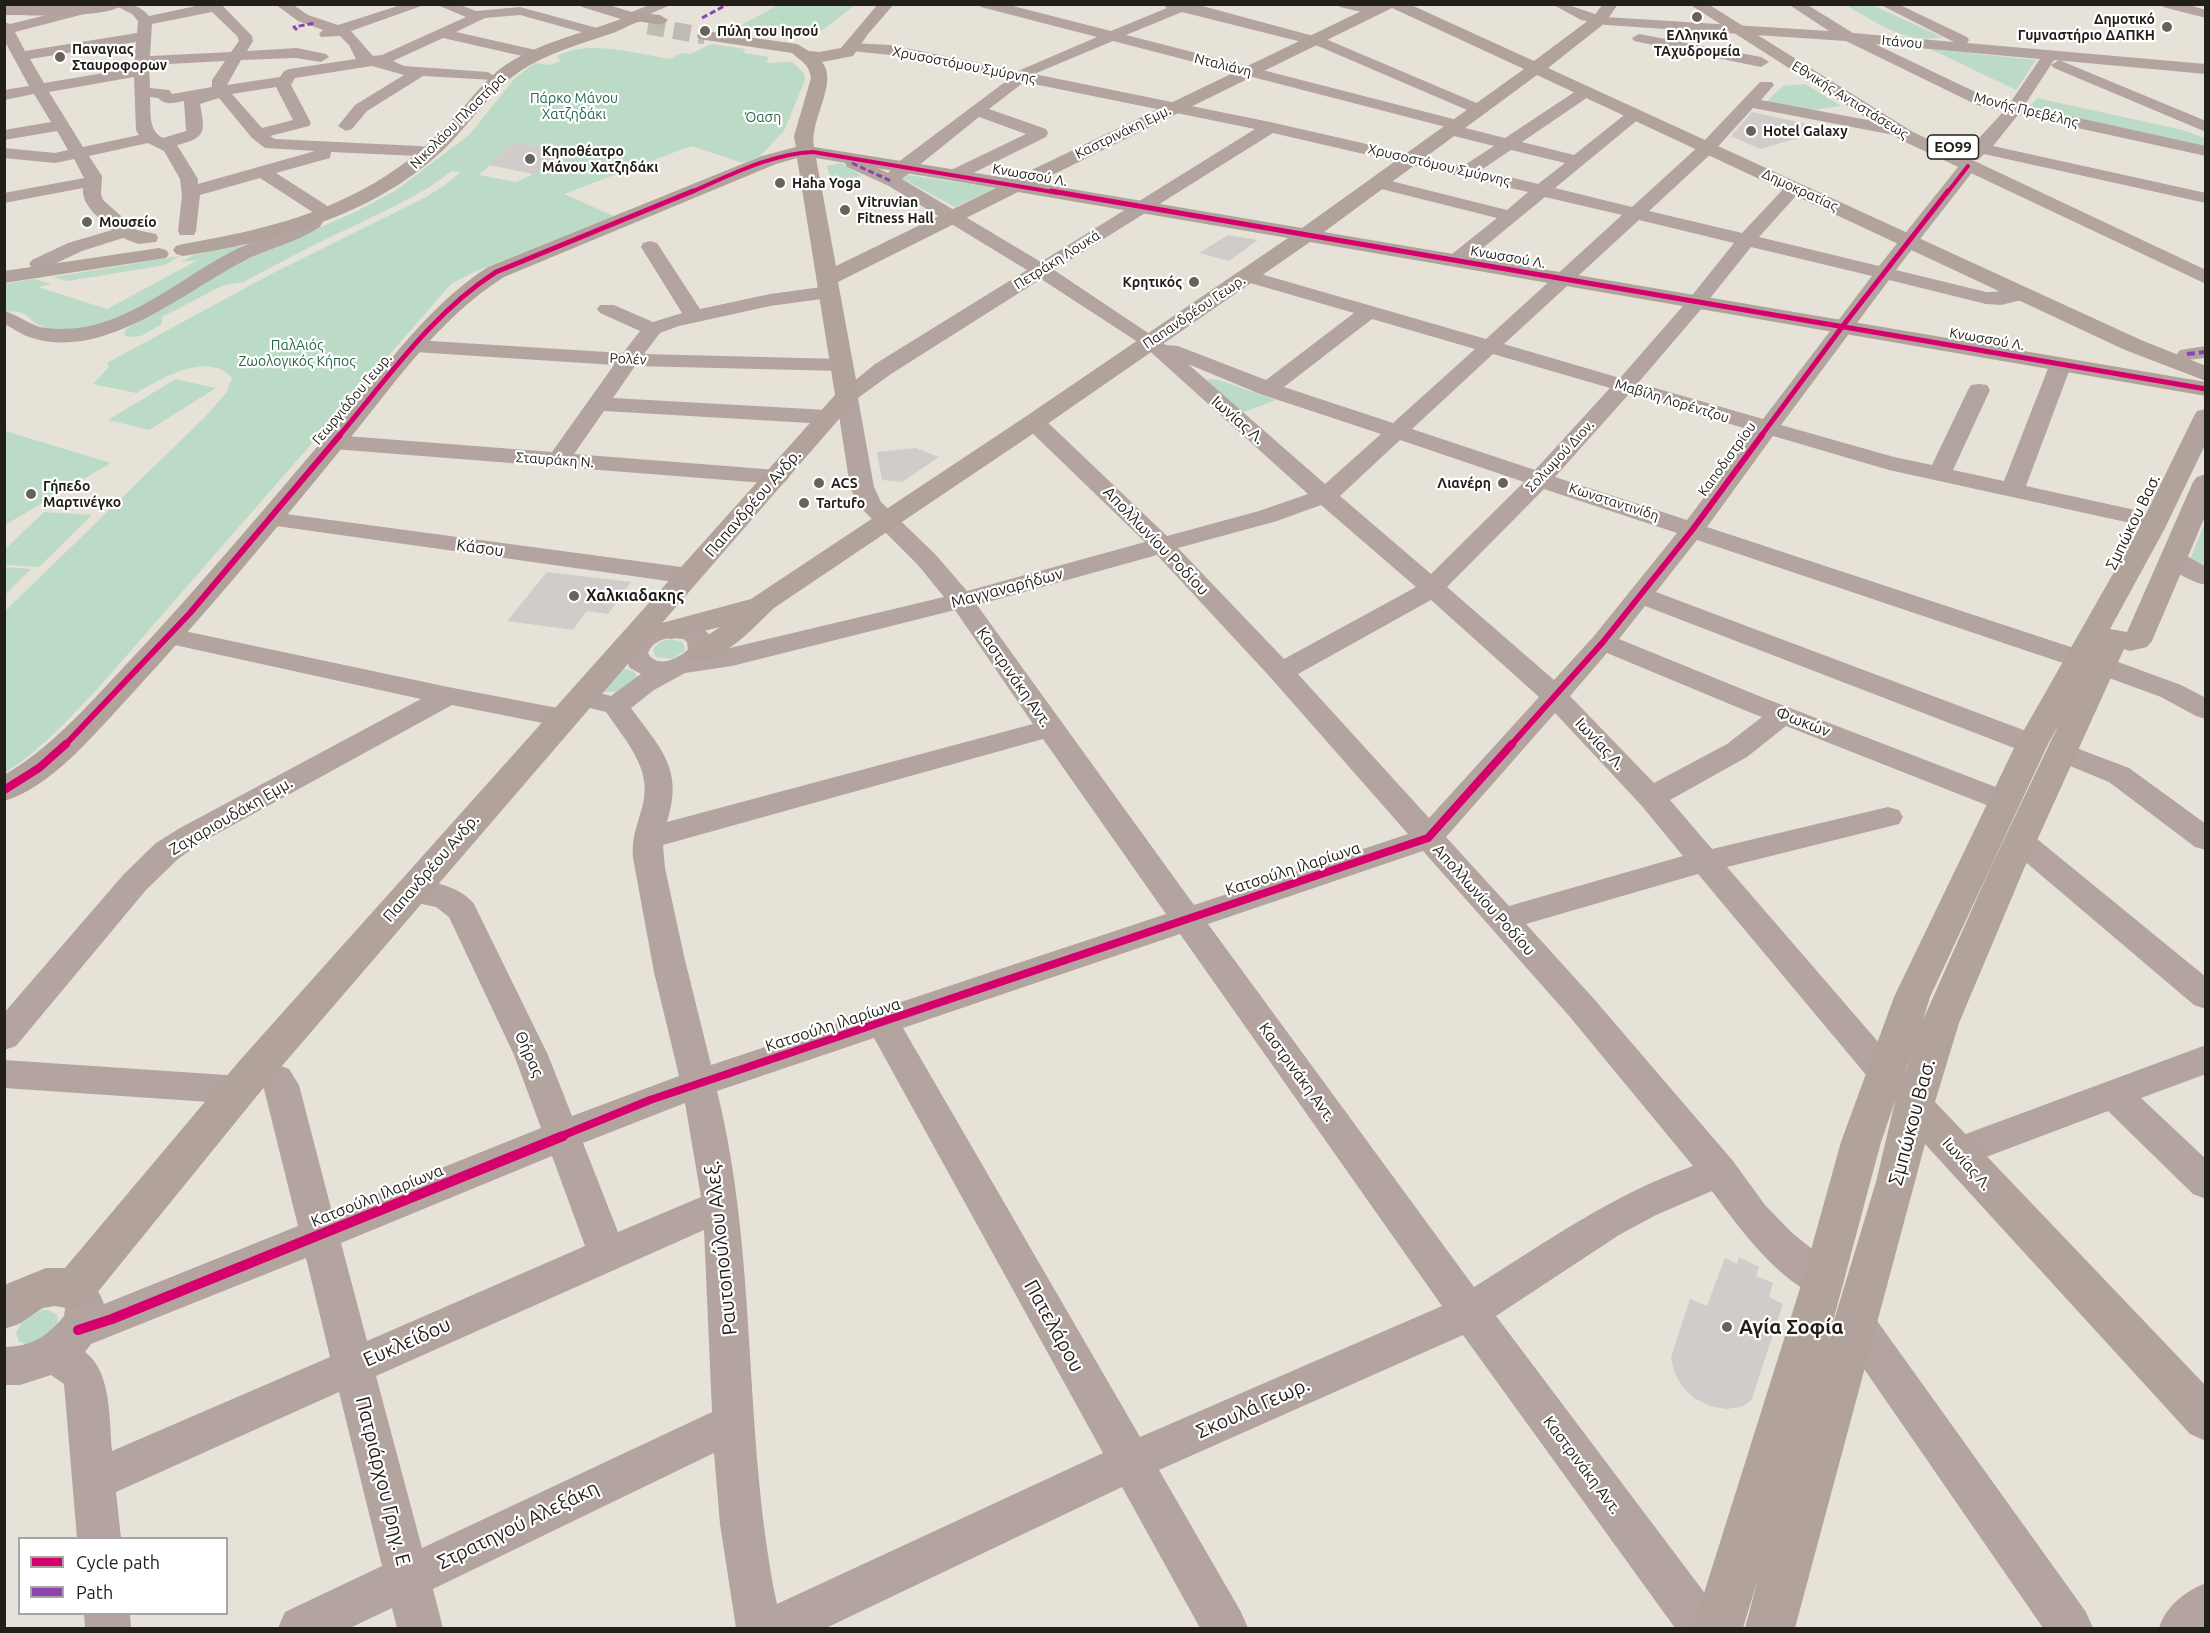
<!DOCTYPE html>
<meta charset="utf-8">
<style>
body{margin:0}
#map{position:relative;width:2210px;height:1633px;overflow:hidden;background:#e7e2d8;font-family:Ubuntu,sans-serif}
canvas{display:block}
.frame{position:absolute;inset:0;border:6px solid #221f18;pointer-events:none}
.legend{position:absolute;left:18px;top:1537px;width:210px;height:78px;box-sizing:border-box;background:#fff;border:2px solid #a7a5a3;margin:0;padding:8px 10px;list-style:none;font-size:18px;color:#221f18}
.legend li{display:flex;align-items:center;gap:12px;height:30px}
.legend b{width:30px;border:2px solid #a7a5a3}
</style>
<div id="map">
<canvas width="2210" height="1633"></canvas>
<div class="frame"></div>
<ul class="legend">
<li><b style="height:8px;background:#d6006c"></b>Cycle path</li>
<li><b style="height:8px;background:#8e44ad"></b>Path</li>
</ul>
</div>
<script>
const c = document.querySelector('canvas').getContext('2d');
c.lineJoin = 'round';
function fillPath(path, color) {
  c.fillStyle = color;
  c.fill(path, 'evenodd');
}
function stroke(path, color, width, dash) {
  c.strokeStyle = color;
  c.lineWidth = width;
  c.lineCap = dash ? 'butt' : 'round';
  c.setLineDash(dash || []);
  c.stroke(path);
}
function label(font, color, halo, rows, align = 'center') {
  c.font = font + ' Ubuntu,sans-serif';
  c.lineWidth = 4.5;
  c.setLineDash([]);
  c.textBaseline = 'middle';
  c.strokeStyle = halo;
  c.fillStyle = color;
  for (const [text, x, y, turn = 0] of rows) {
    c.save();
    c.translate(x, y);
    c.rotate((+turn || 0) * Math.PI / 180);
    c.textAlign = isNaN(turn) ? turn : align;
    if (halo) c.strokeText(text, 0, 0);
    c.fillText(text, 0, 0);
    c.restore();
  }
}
const green = new Path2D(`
 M778,5V4L855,5L824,29L813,34L740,26Z
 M1846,5H1872L1942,37C1905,45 1872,20 1846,5Z
 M712,44L745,49L744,53L769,57L766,63L792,62L804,73L805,80L784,131L759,157L743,163L691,146L564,194L614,216L474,272L451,284L100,686C70,718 42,749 5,773V611L205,417L226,393L232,378C207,350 161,379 136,393L93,384L109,367L107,363L275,272L424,198L442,187L461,172L452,171L430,187L395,206L308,248L243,282L224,285L162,317V324L141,336L127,337L124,334L126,329L230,267L353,213L395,191L469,135L516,77L535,63L550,65L561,61L557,56C590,39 635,54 670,59L681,53L690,54ZM514,142L576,153L516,182L479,175Z
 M1930,49L2036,60L2016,90Z
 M1805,84L1841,106L1812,110L1766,102L1783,86Z
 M2037,98L2183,130L2205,138V148L2028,108Z
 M841,163L862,176L831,181L827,166Z
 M908,175L995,188L955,207L903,179Z
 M245,245C191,274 137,327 73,329C64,329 54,330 46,328C28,323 31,309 5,312V284L34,279L52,284L38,287L107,309L198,260L181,262L195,254Z
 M180,256L165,265L68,281L53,277Z
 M176,379L216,388L149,430L108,420Z
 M1209,379L1219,380L1276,400L1242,413L1205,382Z
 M5,431L111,463L5,525Z
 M44,512L92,515L39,567L5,565V549Z
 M2205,522V569L2190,560Z
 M5,567L31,569L5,595L4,567Z
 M670,639L683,642L685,651L672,659L656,657L653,651C655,643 662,641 670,639Z
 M623,668L633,671L640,679L619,692H599Z
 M42,1310H48L57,1315C61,1332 42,1337 30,1345L19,1342L16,1333L22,1321Z`);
const building = new Path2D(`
 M1752,112L1829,129L1760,149L1731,136Z
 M514,142L577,153L533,174L489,165Z
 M1228,235L1258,240L1229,261L1199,253Z
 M916,448L939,457L902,482L882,480L877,452Z
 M547,572L631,582L608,614L587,611L573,630L507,621Z
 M1739,1257L1759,1267L1756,1276L1773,1283L1769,1297L1783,1304L1751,1401L1741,1407L1726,1409L1710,1406L1694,1398L1682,1386L1674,1372L1671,1357L1690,1299L1707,1306L1725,1258L1737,1264Z`);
const secondaryTunnel = new Path2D(`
 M648,26L705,36`);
const street = new Path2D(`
 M112,4C128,4 138,3 149,16L205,4H221L252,36L253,41L247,51L297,48L326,54L329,57L321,62L296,58L241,60L227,85L280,77L284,71L289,69L356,59L349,45L340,36L321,37L319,34L323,30L298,21L275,4H292L308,15L338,25L404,4H427L351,31L373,56L382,55L466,17L435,4H458L476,11L520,7L597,28L599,31L592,35L520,15L485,18L456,32L536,50L539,53L536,56L531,58L443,38L393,61L404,66L488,72L496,77L493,80L423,76L367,111L352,129L346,131L338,126L355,105L404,75L372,66L295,78L291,85L311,123L309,126L270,136L275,139L419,146L425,147L427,151L425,155L419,156L331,152L330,158L276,173L326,205L329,209L322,214L325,218L320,227C296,243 265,249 240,263C180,295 102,362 29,337C20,334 13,328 4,324V311C19,315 32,327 46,328C112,337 167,288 220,258C244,244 270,235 296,225C303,222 307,215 314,213L260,178L200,195L196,231L194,235H180L178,231L182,195L180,179L164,151L148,143L89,156L102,176L101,194L103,200L137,230L156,234L158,238L156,242L138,244L123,238L82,251L46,268H32L29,264L32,260L68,243L112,230C100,219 81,205 83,188L4,203V193L84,178L74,159L55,163L4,158V148L55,153L68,150L57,131L4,140V130L51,122L34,94L4,100V90L29,86L4,40V22L10,24L83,6L90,10L88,13L15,32L25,51L137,33L138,21L132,14ZM212,12L237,36L239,41L231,52L150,56L152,24ZM136,42L134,68L44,83L30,59ZM225,61L212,80V87L172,94L169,90L150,88L149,65ZM134,77L136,130L139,135L83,147L49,92ZM276,87L293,120L262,128L232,94ZM150,97L158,98C166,106 174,103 184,101L186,131L163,138C148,131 151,112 150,97ZM219,98L252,138L265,148L315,151L198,184V179L177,145C207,138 205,131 200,104Z
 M652,4H673L636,20L631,21L624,17L626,14Z
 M979,4H1005L1111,31L1167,8L1162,4H1195L1328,40L1486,107L1488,110L1486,113H1474L1318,46L1182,12L1126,35L1465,122L1467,125L1465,128L1505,138L1579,89H1591L1593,92L1591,95L1522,142L1574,155L1628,112H1640L1642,115L1640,118L1555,188L1632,207L1701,144L1760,82H1772L1774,85L1761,100L1905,127L1907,131L1905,135L1899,136L1753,108L1713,152L1649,211L1742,233L1788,184H1800L1803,188L1759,237L1879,266L1962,162H1974L1977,166L1974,170L1896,270L1986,292C2001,293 2016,286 2030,290L2033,294L2030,298L2001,305L1986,304L1889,280L1781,425L1894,457L1932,465L1968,390L1971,385L1979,384L1987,385L1990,390L1953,470L2004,481L2049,366L2053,362L2060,360L2067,362L2071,366L2026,486L2144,512L2147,517L2144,522L2135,524L1889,470L1773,436L1707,527L2089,653L2092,659L2100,657L2110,659L2181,685L2206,698V719L2196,716L2161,697L2090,671L2087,665L2079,667L2069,665L1697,540L1656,592L2042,737L2046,744L2042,751L2032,753L2022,751L1645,606L1619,639L1764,698L2014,794L2019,801L2014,808L2004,811L1994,808L1786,726L1747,757L1670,800L1712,849L1888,807L1899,810L1903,817L1899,824L1727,867L1911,1080L1917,1090L1911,1100L1899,1104L1887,1100L1698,874L1526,924L1594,999L1733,1161L1765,1205L1791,1232L1838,1270L1844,1282L1838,1294L1824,1299C1779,1283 1740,1229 1712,1191L1656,1215L1619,1235L1496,1316L1719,1612L1726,1628H1675L1463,1335L1159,1470L1241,1612L1248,1628H1200L1122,1487L826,1628H736L720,1524L714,1453L433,1589L443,1628H397L392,1608L350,1628H278L285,1612L382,1566L339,1392L116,1492L121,1538H77L64,1384L51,1375L20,1385H4V1347C31,1347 48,1336 64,1316L65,1308L53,1290L59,1278L73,1272C89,1278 98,1287 104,1304L298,1226L264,1089L254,1084L257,1090L251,1100L239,1104L4,1088V1060L241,1076L238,1070L243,1060L255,1056L289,1069L299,1085L332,1212L541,1128L514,1055L449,917L436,907L399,899L394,891L399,883C421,876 460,885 474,904L548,1055L572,1116L679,1076L654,972L633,858C631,838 638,823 643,804C652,768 625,740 606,712L586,707L582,701L586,695L596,692L611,696L641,674L630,668L622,653C635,621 692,608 713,639V652L944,597L918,565L858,505L850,487L836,396L875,364L1027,270L889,186L847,167L843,159L846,155H858L861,160L888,173L897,163L1009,79L891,55L851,51L844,47L851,43L891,45L1018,71L1097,37L981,7ZM1113,41L1446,127L1444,130L1446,134L1494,146L1463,166L1270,122L1034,74ZM1024,82L1255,129L1041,262L902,179L979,117L1026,134L949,171L946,175L949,179H961L1046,137L1048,133L1046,129L989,109ZM1273,133L1528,192L1507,210L1379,178L1373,179L1370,183L1373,187L1497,218L1447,258L1444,262L1447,266H1461L1545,197L1622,215L1486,339L1254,272H1240L1237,276L1240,280L1354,313L1266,380L1178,346L1166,345L1054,270ZM1511,150L1565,163L1538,184L1481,170ZM1639,220L1734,243L1689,299L1620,378L1504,344ZM1751,247L1872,276L1763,419L1638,383L1703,307ZM1041,279L1144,346L1308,494L1259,511L1167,536L1042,417L1034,415L1026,417L1023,422L1026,427L1145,542L967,591L936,555L881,502L874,487L858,398L891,374ZM1372,319L1475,349L1393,423L1284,387ZM1493,354L1610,388L1535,470L1412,429ZM1188,364L1260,394L1381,434L1325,484ZM1629,394L1754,431L1687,520L1555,477ZM1400,440L1524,482L1431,574L1340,496ZM1544,489L1677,533L1594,636L1554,680L1447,587ZM1321,505L1416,587L1284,659L1178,548L1277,521ZM1157,555L1271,678L1408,834L1194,905L977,605ZM1431,600L1539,697L1429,818L1298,674ZM955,610L1033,724L667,822C684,769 661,749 631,708L654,690L685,673L732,666ZM671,638L683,639L687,642L688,650C677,659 657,669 648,653C652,643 661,639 671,638ZM1607,653L1744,710L1762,717L1727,744L1654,783L1570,696ZM1555,713L1641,805L1683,856L1509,906L1446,837ZM1043,739L1166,914L711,1065L684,956L665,868L663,845ZM1423,851L1570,1017L1693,1166C1610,1196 1548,1241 1474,1287L1208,924ZM1180,934L1442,1306L1140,1437L903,1028ZM874,1038L1103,1453L777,1604C742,1435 759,1260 717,1091ZM685,1103L701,1197L618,1232L583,1143ZM552,1156L585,1246L367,1341L341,1243ZM704,1230L712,1412L422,1548L376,1376ZM306,1258L330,1357L112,1451C109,1420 112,1372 85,1352L91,1344Z
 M1338,4H1365L1379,8L1381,11L1374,15L1340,7Z
 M1552,4C1575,4 1584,12 1606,17L1829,31L1788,4H1806L1853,33L1954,42L1879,4H1898L1967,37L1969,40L1967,43L2206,64V74L2054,60L2024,106L2206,146V156L2018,115L1993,146L2206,193V203L1984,154L1978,160H1966L1963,156L1966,152L2004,111L1977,105L1846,41L1606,25L1581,20ZM1875,44L2040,59L2010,103L1988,98Z
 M2161,4H2186L2206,10V18L2163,7Z
 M1639,34L1761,57L1769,62L1761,67L1634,41L1632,38Z
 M2059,60L2206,121V132L2054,68L2051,65Z
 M650,241L657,243L700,309L770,294L829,286L836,288L839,292L836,296L829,298L770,306L679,326L660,333L644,354L841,359L848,361L852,365L848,369L841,371L635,366L613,398L827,410L835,412L838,417L835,422L827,424L604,411L574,454L777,470L785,472L789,477L785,482L777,484L333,449L325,447L322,442L325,437L333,435L552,452L614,365L415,352L408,350L405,346L408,342L415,340L623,353L640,331L600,313L597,309L600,305H614L653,322L682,313L641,247L643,243Z
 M2206,346V358L2187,360L2180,358L2177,354L2180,350Z
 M271,512L689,568L698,571L702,576L698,581L689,584L262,524L259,519L262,514Z
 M2173,551L2182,553L2206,567V585C2191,582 2169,570 2161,558L2164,553Z
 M170,628L448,687L563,709L573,712L577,718L573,724L563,727L452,705L202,842L178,859L146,890L16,1046L4,1050V1013L124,874L156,843L180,828L421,699L161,642L157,636L161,630Z
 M2063,743L2129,768L2206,824V850L2195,847L2109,782L2053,759L2049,752L2053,745Z
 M2020,830L2031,834L2206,977V1009L2194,1005L2009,848L2005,841L2009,834Z
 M2206,1045V1074L2141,1098L2206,1159V1199L2193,1194L2108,1111L1957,1168L1944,1164L1939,1153L1944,1142Z
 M1856,1306L1870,1311L2086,1612L2093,1628H2043L1842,1337L1836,1324L1842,1311Z
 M2206,1583V1628H2159C2166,1606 2184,1592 2206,1583Z
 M84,1614H130L131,1628H85Z`);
const secondary = new Path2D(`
 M124,4C109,19 28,15 4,15V5Z
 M580,4H605L632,12L660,15L668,20C660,30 648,20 638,22C631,24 621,30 613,33C586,42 558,50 532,64C494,84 472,123 441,152C370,217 276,241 183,256L176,254L173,250L176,246L183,244C259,231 335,213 399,167C423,150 443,130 462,109C474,95 486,80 500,69C535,43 581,34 621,19L582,7Z
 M878,4H894L868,34L853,56L822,62C839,83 809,120 814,147L1013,179L1376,4H1409L1534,61L1593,17L1603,4H1618L1605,23L1548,68L2141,340L2206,366V381L2125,350L1537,75L1324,232L2206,382V396L1310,242L1043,427L774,608C754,627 718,668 689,660L684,654L689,648L720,627L671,639L661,636L657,630L269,1081L88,1304L73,1309L55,1306L43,1308L19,1324L4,1329V1285L46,1268H65L241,1059L835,395L797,158L776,164L504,277C437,319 392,388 342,448C273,533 203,617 129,697C96,732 52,787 4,801V775C50,749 86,707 122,669C204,582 280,490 358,399C398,351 435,301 488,267L762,156L796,147L794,136L811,78C809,64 802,62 792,53L699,39L697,36L699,33L705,31L797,44L809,51L819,52L841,48ZM1392,8L1524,69L1302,228L1036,183ZM816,158L996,188L836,266ZM1018,192L1288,238L1025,417L751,599L662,623L859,396L838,282Z
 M159,248L166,250L169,254L166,258L4,283V271Z
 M2206,409V443L2164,530L2110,629L2127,632L2193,482L2197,477L2206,474V514L2152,641L2147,647L2130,651L2124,649L2023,871L1959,1023L1935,1102L2206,1386V1441L2190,1434L1925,1144L1795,1628H1745L1758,1579L1743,1628H1693L1802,1282L1841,1142L1894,997L2016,744L2138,530L2194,416L2197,411ZM2059,724L1989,871L1923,1020L1930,997L2048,744ZM1916,1041L1894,1106L1876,1182L1828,1340L1881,1142Z`);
const primary = new Path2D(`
 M1689,4H1708L1913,132L2206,270V284L1901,140Z`);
const quietFar1 = new Path2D(`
 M702,18L728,4
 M297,30L294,27L315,23
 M852,163L893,182`);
const quiet = new Path2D(`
 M2187,354L2206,352`);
const cyclewayFar4 = new Path2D(`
 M689,193C729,176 769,154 813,152L1059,193
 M1947,193L1968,166`);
const cyclewayFar3 = new Path2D(`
 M1051,191L2206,389
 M339,436C387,379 432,313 496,272L693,191
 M1761,436L1842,327L1948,191`);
const cyclewayFar2 = new Path2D(`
 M65,745L190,613L340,435
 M1511,745L1603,642L1693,529L1762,435`);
const cyclewayFar1 = new Path2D(`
 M4,790L39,768L66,744
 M559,1137L650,1100L1428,838L1512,744`);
const cycleway = new Path2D(`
 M78,1330L112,1319L563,1136`);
const markers = [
 [1697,17,6,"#67635b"],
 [2167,27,6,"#67635b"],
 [705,31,6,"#67635b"],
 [60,57,6,"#67635b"],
 [1751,131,6,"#67635b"],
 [530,159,6,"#67635b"],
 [780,183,6,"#67635b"],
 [845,210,6,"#67635b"],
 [87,222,6,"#67635b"],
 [1194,282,6,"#67635b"],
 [819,483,6,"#67635b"],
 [1503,483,6,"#67635b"],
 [31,494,6,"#67635b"],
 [804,503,6,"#67635b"],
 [574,596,6,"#67635b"],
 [1727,1327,6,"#67635b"]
];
const farPoinames = [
 ["Δημοτικό",2155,19,"right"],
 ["Γυμναστήριο ΔΑΠΚΗ",2155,35,"right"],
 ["Πύλη του Ιησού",717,31],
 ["ΕΛληνικά",1697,35,"center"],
 ["ΤΑχυδρομεία",1697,51,"center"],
 ["Παναγιας",72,49],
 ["Σταυροφορων",72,65],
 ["Hotel Galaxy",1763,131],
 ["Κηποθέατρο",542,151],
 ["Μάνου Χατζηδάκι",542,167],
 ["Haha Yoga",792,183],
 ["Vitruvian",857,202],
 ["Fitness Hall",857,218],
 ["Μουσείο",99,222],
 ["Κρητικός",1182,282,"right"],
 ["ACS",831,483],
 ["Λιανέρη",1491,483,"right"],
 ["Γήπεδο",43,486],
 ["Μαρτινέγκο",43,502],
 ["Tartufo",816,503]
];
const farStreetnames = [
 ["Ιτάνου",1902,42,5],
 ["Χρυσοστόμου Σμύρνης",964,65,11],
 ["Νταλιάνη",1223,65,14],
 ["Εθνικής Αντιστάσεως",1850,100,32],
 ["Μονής Πρεβέλης",2026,110,14],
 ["Νικολάου Πλαστήρα",458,121,-45],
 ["Καστρινάκη Εμμ.",1123,132,-26],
 ["Χρυσοστόμου Σμύρνης",1439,165,13],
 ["Κνωσσού Λ.",1030,175,10],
 ["Δημοκρατίας",1800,190,25],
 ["Κνωσσού Λ.",1508,257,10],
 ["Πετράκη Λουκά",1057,260,-32],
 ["Παπανδρέου Γεωρ.",1194,312,-34],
 ["Κνωσσού Λ.",1987,339,10],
 ["Ρολέν",628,359,3],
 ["Γεωργιάδου Γεωρ.",352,399,-50],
 ["Μαβίλη Λορέντζου",1672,401,17],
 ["Σολωμού Διον.",1560,456,-47],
 ["Καποδιστρίου",1727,459,-54],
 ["Σταυράκη Ν.",555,460,4],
 ["Κωνσταντινίδη",1614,502,18]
];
const farParknames = [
 ["Πάρκο Μάνου",574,98],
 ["Χατζηδάκι",574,114],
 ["Όαση",763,117],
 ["ΠαλΑιός",297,345],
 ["Ζωολογικός Κήπος",297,361]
];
const shields = [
 [1953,147,51]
];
const shieldNames = [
 ["ΕΟ99",1953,147]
];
const streetNames = [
 ["Ιωνίας Λ.",1238,420,41],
 ["Παπανδρέου Ανδρ.",753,503,-49],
 ["Σμπώκου Βασ.",2133,522,-64],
 ["Απολλωνίου Ροδίου",1156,541,46],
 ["Κάσου",480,548,8],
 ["Μαγγαναρήδων",1007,588,-15],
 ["Καστρινάκη Αντ.",1014,677,55],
 ["Φωκών",1803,722,21],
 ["Ιωνίας Λ.",1600,744,47],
 ["Ζαχαριουδάκη Εμμ.",231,816,-30],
 ["Παπανδρέου Ανδρ.",431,868,-49],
 ["Κατσούλη Ιλαρίωνα",1293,869,-18],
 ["Απολλωνίου Ροδίου",1484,900,48],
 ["Κατσούλη Ιλαρίωνα",833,1025,-18],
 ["Θήρας",529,1054,66],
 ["Καστρινάκη Αντ.",1297,1072,54],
 ["Ιωνίας Λ.",1967,1164,48],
 ["Κατσούλη Ιλαρίωνα",377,1196,-22],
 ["Καστρινάκη Αντ.",1582,1465,53]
];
const poiNames = [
 ["Χαλκιαδακης",586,596]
];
const nearStreetnames = [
 ["Σμπώκου Βασ.",1912,1122,-75],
 ["Ραυτοπούλου Αλεξ.",721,1248,-96],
 ["Πατελάρου",1054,1326,61],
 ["Ευκλείδου",407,1342,-24],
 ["Σκουλά Γεωρ.",1253,1408,-24],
 ["Πατριάρχου Γρηγ. Ε",383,1481,76],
 ["Στρατηγού Αλεξάκη",518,1525,-26]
];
const nearPoinames = [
 ["Αγία Σοφία",1739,1327]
];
fillPath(green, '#bbdbc6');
fillPath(building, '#d1cbc9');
stroke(secondaryTunnel, '#c0bbb2', 17, [17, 9]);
fillPath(street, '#b3a49f');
fillPath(secondary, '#b1a29c');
fillPath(primary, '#b4a49e');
stroke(quietFar1, '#8e44ad', 3, [6, 3]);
stroke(quiet, '#8e44ad', 4, [8, 4]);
stroke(cyclewayFar4, '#d6006c', 4);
stroke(cyclewayFar3, '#d6006c', 5);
stroke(cyclewayFar2, '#d6006c', 6);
stroke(cyclewayFar1, '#d6006c', 8);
stroke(cycleway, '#d6006c', 10);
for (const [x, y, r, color] of markers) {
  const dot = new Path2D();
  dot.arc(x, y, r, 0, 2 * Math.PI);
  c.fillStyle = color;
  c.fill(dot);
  stroke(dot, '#fff', 2);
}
label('bold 14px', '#221f18', '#fff', farPoinames, 'left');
label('14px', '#221f18', '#fff', farStreetnames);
label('14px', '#26654c', '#fff', farParknames);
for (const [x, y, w] of shields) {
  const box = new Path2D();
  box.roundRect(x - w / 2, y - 12, w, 24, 4.5);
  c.fillStyle = '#fff';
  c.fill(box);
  stroke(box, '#221f18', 1.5);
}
label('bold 15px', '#221f18', null, shieldNames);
label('16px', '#221f18', '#fff', streetNames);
label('bold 16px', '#221f18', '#fff', poiNames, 'left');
label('20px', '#221f18', '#fff', nearStreetnames);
label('bold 20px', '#221f18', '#fff', nearPoinames, 'left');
</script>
